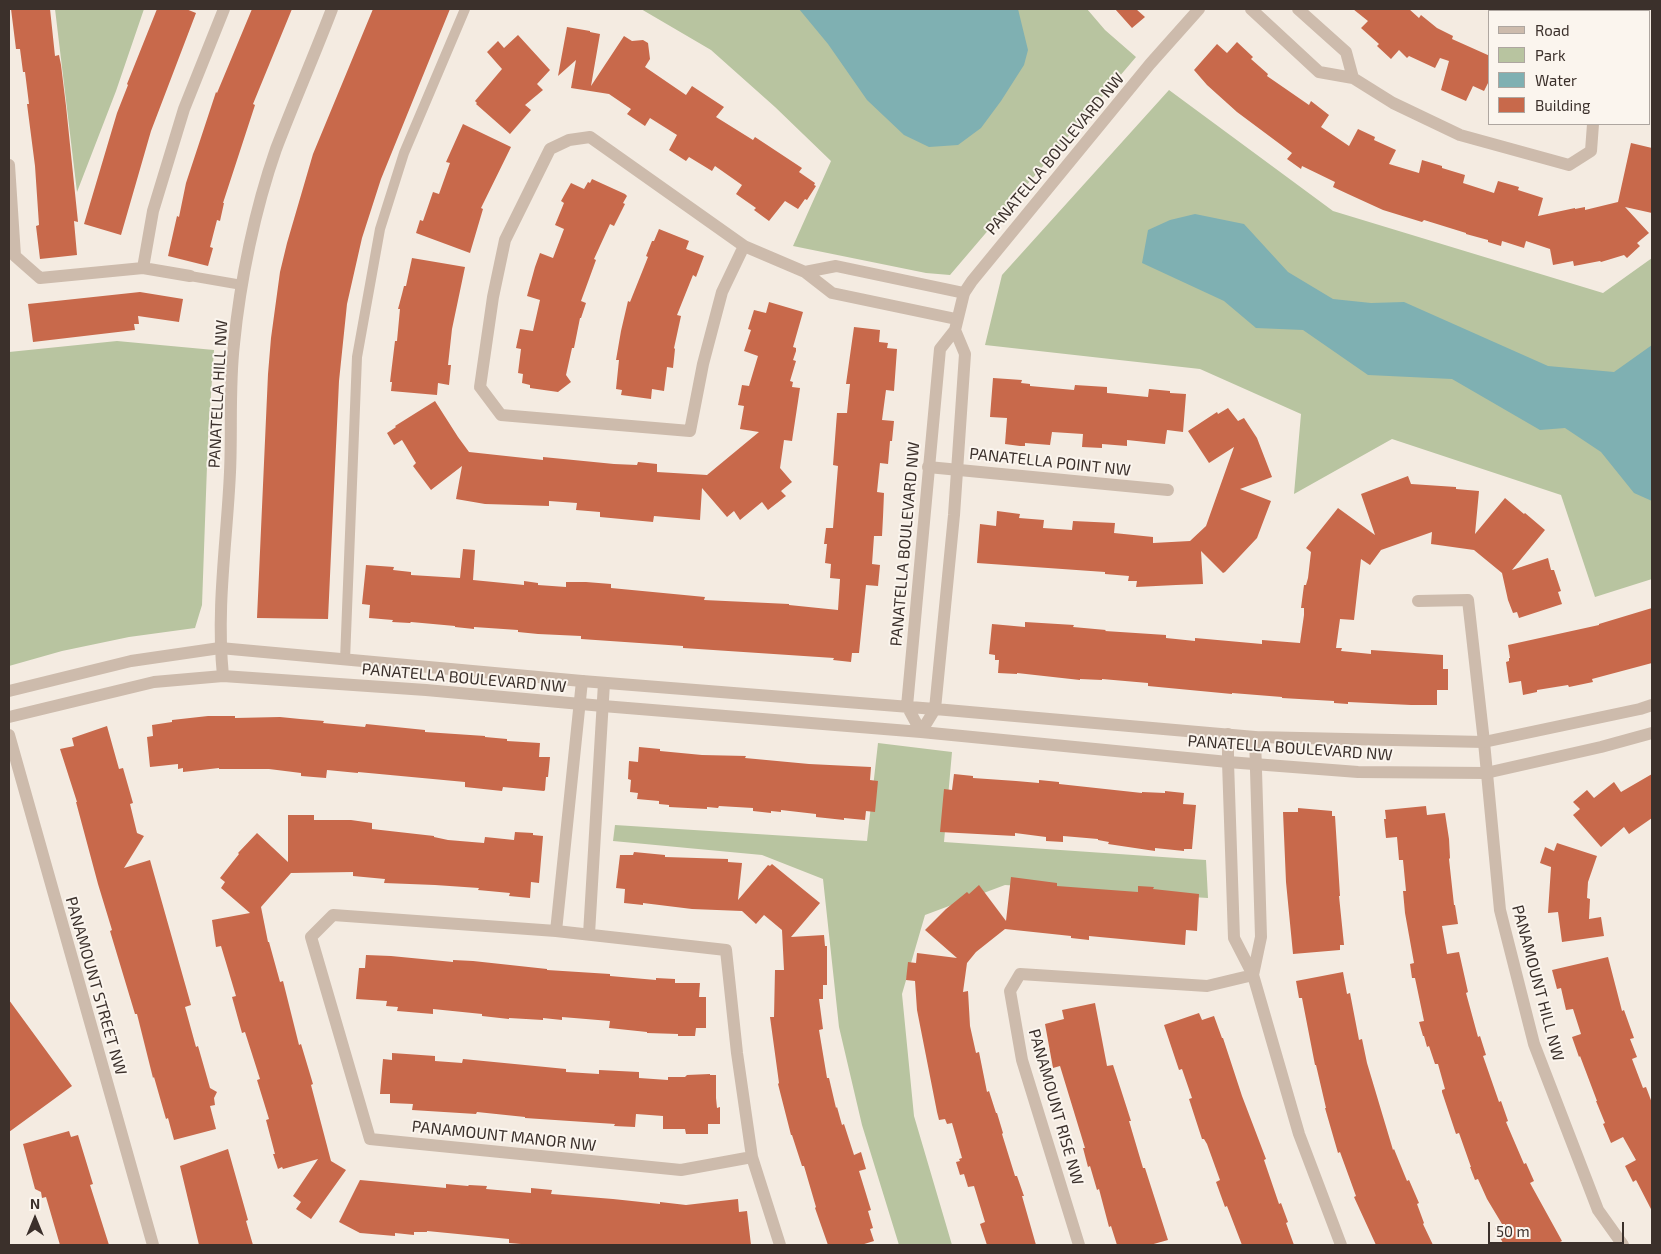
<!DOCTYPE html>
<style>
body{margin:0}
#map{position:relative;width:1661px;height:1254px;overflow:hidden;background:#f4ebe1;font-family:"Exo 2",sans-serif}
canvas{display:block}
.frame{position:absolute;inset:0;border:10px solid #3b302b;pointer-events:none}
.legend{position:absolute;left:1488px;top:10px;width:162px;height:115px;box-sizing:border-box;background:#fbf5ee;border:1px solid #aea6a0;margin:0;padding:6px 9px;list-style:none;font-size:15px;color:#3b302b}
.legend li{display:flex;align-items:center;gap:10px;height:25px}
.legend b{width:25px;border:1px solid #aea6a0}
.north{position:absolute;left:10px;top:1194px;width:50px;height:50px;-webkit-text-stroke:4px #fbf5ee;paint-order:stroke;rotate:0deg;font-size:14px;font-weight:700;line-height:20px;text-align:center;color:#3b302b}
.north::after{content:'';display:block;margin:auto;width:18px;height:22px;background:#3b302b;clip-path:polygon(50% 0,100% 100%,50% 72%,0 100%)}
.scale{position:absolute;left:1488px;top:1222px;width:136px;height:22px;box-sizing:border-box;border:2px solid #3b302b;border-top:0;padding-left:6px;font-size:15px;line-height:18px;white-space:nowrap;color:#3b302b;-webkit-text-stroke:4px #fbf5ee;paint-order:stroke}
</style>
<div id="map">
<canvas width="1661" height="1254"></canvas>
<div class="frame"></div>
<ul class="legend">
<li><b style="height:6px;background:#cdbbac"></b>Road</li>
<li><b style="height:14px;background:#b8c4a0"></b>Park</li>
<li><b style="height:14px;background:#7fb0b2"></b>Water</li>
<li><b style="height:14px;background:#c8694b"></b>Building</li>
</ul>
<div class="north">N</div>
<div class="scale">50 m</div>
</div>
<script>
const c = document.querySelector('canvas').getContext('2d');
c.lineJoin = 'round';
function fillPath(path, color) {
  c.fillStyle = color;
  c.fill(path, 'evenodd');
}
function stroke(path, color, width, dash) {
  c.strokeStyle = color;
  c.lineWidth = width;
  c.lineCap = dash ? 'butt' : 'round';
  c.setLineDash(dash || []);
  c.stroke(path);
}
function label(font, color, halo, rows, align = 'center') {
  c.font = font + ' "Exo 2",sans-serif';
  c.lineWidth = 4;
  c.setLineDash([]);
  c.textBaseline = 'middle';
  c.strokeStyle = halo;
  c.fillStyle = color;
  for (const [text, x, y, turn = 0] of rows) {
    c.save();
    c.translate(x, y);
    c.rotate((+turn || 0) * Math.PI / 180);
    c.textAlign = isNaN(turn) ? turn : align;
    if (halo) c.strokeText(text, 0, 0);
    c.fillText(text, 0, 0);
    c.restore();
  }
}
const green = new Path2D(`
 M55,9H144L116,91L77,192Z
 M641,9H1087L1105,30L1136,57L950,275L926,273L793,246L831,161L775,107L711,50Z
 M1169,90L1333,211L1603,293L1652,258V579L1595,597L1561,495L1392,439L1294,494L1301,414L1200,369L985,345L1002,275Z
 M117,341L214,350L208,438L202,605L195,628L129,637L62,651L9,666V352Z
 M878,743L952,752L944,842L1206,860L1208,898L1005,885L925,915L902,994L914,1116L952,1245H899L862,1125L839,1027L823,879L762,855L613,841L615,825L867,841Z`);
const water = new Path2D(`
 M799,9H1018L1028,50L1024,65L1001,101L981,128L958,145L929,147L904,135L867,100L828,44Z
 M1195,214L1244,224L1288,272L1333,299L1371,303L1404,302L1548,366L1614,372L1652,345V501L1634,493L1601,452L1565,428L1540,430L1452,379L1368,375L1303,330L1256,328L1224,301L1142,263L1148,230L1170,220Z`);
const building = new Path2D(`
 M11,9H50L55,56L59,55L61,65L66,106L78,222L74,221L77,255L40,259L36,226L39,225L35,166L27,104H29L25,72H23L20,49H16Z
 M157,9H186L196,13L151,131L121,235L84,224L117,113L128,85L127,84Z
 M252,9H292L253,104L255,105L223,203H224L220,221L217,220L210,247L213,248L208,266L168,256L177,216L179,217L186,183L216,92L217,93Z
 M373,9H450L381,179L362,238L347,304L339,381L328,619L257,618L268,374L271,338L280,272L287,243L313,154Z
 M1115,9H1136L1145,17L1132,28Z
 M1353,9H1409L1419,18L1421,15L1437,28L1453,36L1452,39L1490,56V79L1484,91L1473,86L1466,101L1441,90L1449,61L1440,58L1435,68L1409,56L1407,58L1399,50L1391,59L1377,46L1379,44L1361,28L1368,21Z
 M567,27L590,31V32L600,34L591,86L624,36L632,41L643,40L648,43L650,59L645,67L686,95L692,86L724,107L716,117L753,140L755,137L802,168L799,172L815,183L814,185L816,186L807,200L805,199L798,209L785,201L769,221L754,210L756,208L736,194L742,185L715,166L712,171L689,157L686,161L669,150L677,135L650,118L645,126L627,114L631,109L609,94L571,88L576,60L558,76Z
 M518,35L550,70L537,84L543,90L525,105L531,110L510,134L476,104L477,103L475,101L502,69L487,52L498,41L504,48Z
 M1237,42L1253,57L1251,59L1268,74L1267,76L1309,105L1311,101L1329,115L1321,127L1349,146L1358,129L1375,137L1374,140L1396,150L1389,164L1419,173L1422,160L1442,166V168L1465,175L1463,183L1494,193L1498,181L1519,187L1518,190L1543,198L1538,216L1575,208V209L1585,207V210L1618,202L1631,143L1652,148V213L1625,207L1649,233L1637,243L1640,246L1627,258L1624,255L1601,262L1600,261L1574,266L1573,261L1553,265L1550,249L1526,241L1524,248L1502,241L1501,246L1488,242V240L1466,234V233L1424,220L1422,222L1383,210L1348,194L1333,187L1335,182L1302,166L1301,169L1287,159L1292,153L1237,112L1207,85L1194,70L1217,44L1227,53Z
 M463,124L511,147L481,208L483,209L470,253L416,233L420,220L423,221L433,192L439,194L450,163L446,162Z
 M592,179L625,194L627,196L623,203L625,204L614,226L610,224L594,259L596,260L581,301L586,303L581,318H580L574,348H572L566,375L571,382L558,392L530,388V385L522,383L523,374L518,373L521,349L516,348L520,329L533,331L540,300L527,296L535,267L540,253L553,258L564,229L555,225L564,203L561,201L571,183L584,189L588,182L590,183Z
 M659,229L689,241L686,249L704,256L696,277L693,275L677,315L681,316L674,348L675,349L673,368L667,367L664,391L652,389L651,399L621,395L622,390L616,389L619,360H616L621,331L628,301L630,302L648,257L646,256L652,241H654Z
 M412,258L465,267L452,329L448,365H451L449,385L438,383L437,395L391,391L392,382H390L395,341H397L400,309H398L402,294L404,286H406Z
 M140,292L183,299L179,322L138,316L139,324H134L135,330L33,342L28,304Z
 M769,302L803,312L793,347L796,348V351L793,360L796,361L790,381L793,382L792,387L800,388L792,441L784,440L780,468L792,482L781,491L786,496L768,510L762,502L740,520L734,511L727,517L702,488L700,520L654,516L653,522L600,517V512L576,510L577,503L549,501V506L519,505L485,504L456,499L462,466L431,490L413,466L416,463L402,440L394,445L387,433L396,427L395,426L435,401L458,437L469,452L543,460V457L614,464L637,465L638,462L657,464V472L707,475L759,432L740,429L744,406L738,405L742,385L749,386L758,356L744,351L751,330L748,329L754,310L766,313Z
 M854,327L880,330L879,342L888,343L887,348L897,349L894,391L886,390L882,420L894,421L892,441H890L888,464L880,463L877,492L884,493L883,517L882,536H874L872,564L880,565L878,586L866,585L859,653H852L851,662L833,660L834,658L683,648V646L581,639V636L538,634L518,632V630L474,627V629L455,627V626L411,622L410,623L392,622L393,620L369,618L370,605L362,604L366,565L394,567L393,570L411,572V575L460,578L463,549L475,550L473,580L524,585V581L538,583V585L566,587V582H586L611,584V588L705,597L704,600L789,604V605L838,610L840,579L830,578L831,564L825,563L827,544H824L826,528H833L838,466L833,465L837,413H847L850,384H846Z
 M993,378L1022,380L1021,383L1030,384V386L1074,390L1075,385L1107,387V393L1148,397L1149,389L1170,391V393L1186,394L1183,432L1167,430L1165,444L1127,440V446L1102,444V448L1082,447L1083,434L1052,432L1050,445L1025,443V446H1020L1005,444L1007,418L990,417Z
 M1228,408L1238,421L1244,418L1257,438L1272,477L1240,489L1271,501L1257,538L1225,572L1223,573L1201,551L1203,584L1176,585L1136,587L1137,581H1128L1129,576L1105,574V572L977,563L980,524L996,526L997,511L1020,514L1019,518L1044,520L1043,528L1072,530L1073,521L1115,523L1114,533L1153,537V543L1190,541L1206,526L1234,447L1209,463L1188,431L1217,412L1218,414Z
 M1408,476L1411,484L1456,487V489L1479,491L1475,534L1505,498L1524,514L1525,513L1545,530L1512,570L1548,558L1551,570H1554L1561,591L1558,592L1562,604L1519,618L1517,612L1513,613L1508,600L1502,573L1474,550L1431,544L1432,532L1381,550L1370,565L1361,559L1354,620L1340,619L1336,648H1342L1341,651L1371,654V650L1443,655V669H1448V690H1437V705H1411L1348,702V704L1334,703V701L1282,698V697L1232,693V694L1148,686V683L1102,679V680L1080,679V680L1017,673V674L998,673L999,660H995V655L989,654L992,624L1025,627V622L1074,625L1073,627L1106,630L1105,631L1166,635V638L1195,641V638L1262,644V640L1300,643L1304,615V608H1301L1304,585H1306L1308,578L1311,552L1306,548L1338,508L1375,535L1361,494Z
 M1652,608V663L1592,679L1593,682L1569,687L1568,685L1537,690V692L1523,695L1521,681L1509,683L1506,662L1509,661V658H1510L1508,645L1599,625V624Z
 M208,716H235V718L280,717L300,719L324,721L323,723L365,727L366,724L425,730V732L485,736V737L507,739V741L540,743L539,757H550L548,777H546L545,790L544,791L503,787L502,791L465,787V782L358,772V773L327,770L326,778L301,776V773L269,769H219V768L183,772V768L178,769V764L150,767L147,737L153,736L152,725L172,722V720Z
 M107,726L119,769L123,768L133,803L130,804L137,833L144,836L124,868L150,860L191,1005L185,1007L196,1047L198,1046L210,1088L217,1092L214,1098L215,1105L210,1106L216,1129L174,1140L168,1118L166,1119L154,1077L153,1078L137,1014H135L110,931L112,930L98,884L76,802H77L60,749L74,746L72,738Z
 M639,747L660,749V751L702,755L746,756L745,758L809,764L871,767L870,780L878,781L875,812L866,811L865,820L844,818V820L816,817V814L781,810V812L771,811V813L753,811V808L719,806L718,808L707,807V809L669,807V805L659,804V801L637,799L638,793L630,792L631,780L628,779L629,761L638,762Z
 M954,774L973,776V778L1016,781L1039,783V780L1059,782V784L1142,793V792L1165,793V791L1184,793L1183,804L1196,805L1192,849H1184V851L1155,848V851L1108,844L1109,842L1098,840V839L1063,836V842L1046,841V837L1015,833V836L940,832L944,789L952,790Z
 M1652,774V818L1629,834L1624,827L1601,847L1573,815L1580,809L1573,802L1587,790L1594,798L1614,782L1621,792Z
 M1426,806L1427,815L1445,813L1449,839L1450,858L1449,859L1454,905H1455L1458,924L1442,926L1447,954L1459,952L1468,992L1466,993L1478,1037L1480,1036L1486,1055L1483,1056L1499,1102L1501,1101L1508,1121L1506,1122L1524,1164L1526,1163L1534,1181L1530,1183L1562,1241L1554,1245H1504L1495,1228L1502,1224L1487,1199L1478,1179L1475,1180L1470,1167H1471L1459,1133L1456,1134L1442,1092V1090L1445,1089L1438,1064H1435L1429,1046L1427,1047L1424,1036H1423L1419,1022L1424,1021L1415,978H1412L1410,964L1414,963L1405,913L1403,891H1406L1403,860H1399L1397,837L1386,838L1384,819H1386L1385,810Z
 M1298,808L1332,811V816H1335L1340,896H1339L1344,945H1340V950L1293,954L1286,882L1283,812H1298Z
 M288,815H314V820H351L372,823V829L434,836V837L448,840L484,843L485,837L514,840L515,832L533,833V835L543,836L539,883L531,882L530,898L509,896L510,893L478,890L479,888L435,885L384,883L385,879L353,876V872L291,873L261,907L268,942H269L280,982L283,981L299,1045L301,1044L313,1084L311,1085L331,1161L346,1170L311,1219L296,1209L301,1202L293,1196L318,1159L283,1169L282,1167L278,1169L273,1154H275L266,1120L269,1119L257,1080L260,1079L245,1032L242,1033L232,997L236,996L221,946L216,947L212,920L250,913L221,888L225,882L220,878L239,854L238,853L257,833L288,862Z
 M1557,843L1597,856L1588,882L1587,898L1590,899L1589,919L1601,917L1604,936L1562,942L1558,912L1548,913L1551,867L1540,863L1545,847L1554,851Z
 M634,852L665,855V857L728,859V862L742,863L738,900L768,865L770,866L772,864L820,903L791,937L824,935L825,946H827V985H823V999H819L823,1029L819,1030L827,1078H829L836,1108L837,1107L842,1125L844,1124L854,1155L861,1152L866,1169L859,1171L871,1210L868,1211L873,1228L870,1229L874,1241L861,1245H828L815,1208L816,1207L804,1166H802L792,1135H791L778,1084L779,1083L770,1017H774L775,970H784L782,930L764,915L756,924L742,911L692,909L643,903V905L624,903L625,889L616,888L620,855H633Z
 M1011,877L1057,883V886L1138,892V886L1154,887L1153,889L1199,894L1197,931L1186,930L1185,945L1089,936V940L1071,938V936L1005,929L976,952L967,963L963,992L968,991L970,1026L976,1053L979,1052L987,1092L989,1091L996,1113H997L1003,1133L1002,1134L1015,1176H1017L1024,1196H1022L1036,1245H987L980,1224L985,1222L974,1186L968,1187L964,1174L960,1175L956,1162L960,1161L959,1159L962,1158L952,1123L947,1124L945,1119L939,1120L937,1112L917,1010L915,981L906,980L908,962L916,963L917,953L957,958L925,930L946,909L967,892L969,894L979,885L1006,921Z
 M366,955L391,956L453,962V960L473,961L547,969V970L610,974V976L656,980V978L675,979V983H700L699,997H706V1028H696L695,1036H678V1034L647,1033V1032L609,1028L610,1021L562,1017V1020L543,1018V1020L509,1018V1019L482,1016V1014L433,1009V1014L397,1011L398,1007L386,1006L387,1001L356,999L359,968H365Z
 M1608,957L1622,1011L1624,1010L1634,1038L1630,1039L1637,1057L1632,1059L1643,1088L1646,1087L1652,1103V1211L1636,1180L1633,1182L1625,1166L1636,1160L1623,1137L1611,1143L1603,1124L1605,1123L1596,1101H1597L1580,1056L1579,1057L1572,1037L1581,1034L1573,1009L1566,1010L1561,988L1557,989L1552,970Z
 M1343,972L1347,994L1350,993L1359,1040L1362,1039L1367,1063L1393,1150L1394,1149L1407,1181L1409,1180L1419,1203L1417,1204L1424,1223L1423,1224L1433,1245H1376L1354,1197L1356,1196L1340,1152L1338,1153L1325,1108H1326L1316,1065H1315L1302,998H1299L1296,981Z
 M9,1000L72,1086L9,1132Z
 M1095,1003L1107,1066L1113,1065L1131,1121H1129L1143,1168H1145L1168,1240L1150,1245H1117L1111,1226L1109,1227L1099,1189L1097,1190L1090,1166L1088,1167L1083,1148H1085L1060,1066L1053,1068L1045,1024L1064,1019L1062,1010Z
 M1199,1013L1202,1020L1214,1016L1222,1038H1223L1242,1096L1266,1159L1264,1160L1279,1204L1281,1203L1288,1222L1286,1223L1294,1245H1242L1227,1206L1225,1207L1216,1182L1220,1180L1207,1144L1204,1139H1202L1189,1099L1192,1098L1182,1069L1179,1070L1164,1025Z
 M392,1053L435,1056V1061L462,1063L463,1059L566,1069V1072L599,1074V1070L639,1072V1078L668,1080V1077H685L687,1075L710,1074V1075H716V1098L717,1108L720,1107V1124H708V1134H686L685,1129H663V1116L636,1114L635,1127L614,1126L615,1124L525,1118V1117L477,1112L476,1114L412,1110L413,1104L390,1103V1094H380L383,1059L392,1060Z
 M69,1131L71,1137L78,1135L93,1184L90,1185L109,1245H60L46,1197L42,1198L41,1192L35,1189L23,1144Z
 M228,1149L248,1220L246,1221L253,1245H199L180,1166Z
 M360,1180L446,1188V1184L468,1186L469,1185L487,1186L486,1189L531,1193V1188L552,1190L551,1194L613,1199L660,1204V1202L686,1205L738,1199L739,1212L747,1211L751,1245H533L509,1243V1239L427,1231V1232H414V1235L395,1233V1236L360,1233L339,1222Z`);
const service = new Path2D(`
 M190,276L242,285
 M345,660L357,357L380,229L404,153L465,9`);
const minor = new Path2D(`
 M1251,9L1319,72L1353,78L1393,103L1460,135L1569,165L1591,151L1593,124
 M1298,9L1346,52L1353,78
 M1600,11V9
 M9,165L15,256L40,278L143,268L190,276
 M744,246L722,292L703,364L690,431L501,415L480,387L493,297L505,240L550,149L569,140L590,137L744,246L805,272L832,293L956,319
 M143,268L153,211L184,109L224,9
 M805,272L836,266L964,293
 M928,467L1168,490
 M1418,601L1468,600L1484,742L1500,910L1534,1044L1598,1210L1623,1245
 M223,676C216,608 227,540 230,472C232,430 229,386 234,344C240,281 255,209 276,149C294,102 314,56 332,9
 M1228,734V762L1234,938L1253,975L1299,1134L1341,1245
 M556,931L582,681
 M589,934L604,683
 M1253,975L1261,937L1255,737
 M752,1157L681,1170L370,1139L311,937L333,915L556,931L726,950L737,1053L752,1157L780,1245
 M1079,1245L1022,1060L1010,991L1020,974L1207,986L1253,975`);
const tertiary = new Path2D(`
 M9,691L131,661L220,648L582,681L935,709L1255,737L1484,742L1640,709L1652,705
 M9,717L154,682L223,676L426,690L603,706L921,732L1228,762L1358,772L1486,773L1601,747L1652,733
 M921,732L907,706L940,349L955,330L964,293L972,281L1150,64L1199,9
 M921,732L935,709L954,515L965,354L955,330
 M9,735L153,1245`);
const streetNames = [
 ["PANATELLA BOULEVARD NW",1055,154,-50],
 ["PANATELLA HILL NW",218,394,-87],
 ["PANATELLA POINT NW",1050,462,6],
 ["PANATELLA BOULEVARD NW",905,544,-85],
 ["PANATELLA BOULEVARD NW",464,678,5],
 ["PANATELLA BOULEVARD NW",1290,748,4],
 ["PANAMOUNT HILL NW",1538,983,75],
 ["PANAMOUNT STREET NW",96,986,74],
 ["PANAMOUNT RISE NW",1056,1107,74],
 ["PANAMOUNT MANOR NW",504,1136,6]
];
fillPath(green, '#b8c4a0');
fillPath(water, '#7fb0b2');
fillPath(building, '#c8694b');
stroke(service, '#cdbbac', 10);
stroke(minor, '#cdbbac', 12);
stroke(tertiary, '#cdbbac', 12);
label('16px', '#3b302b', '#fbf5ee', streetNames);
</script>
